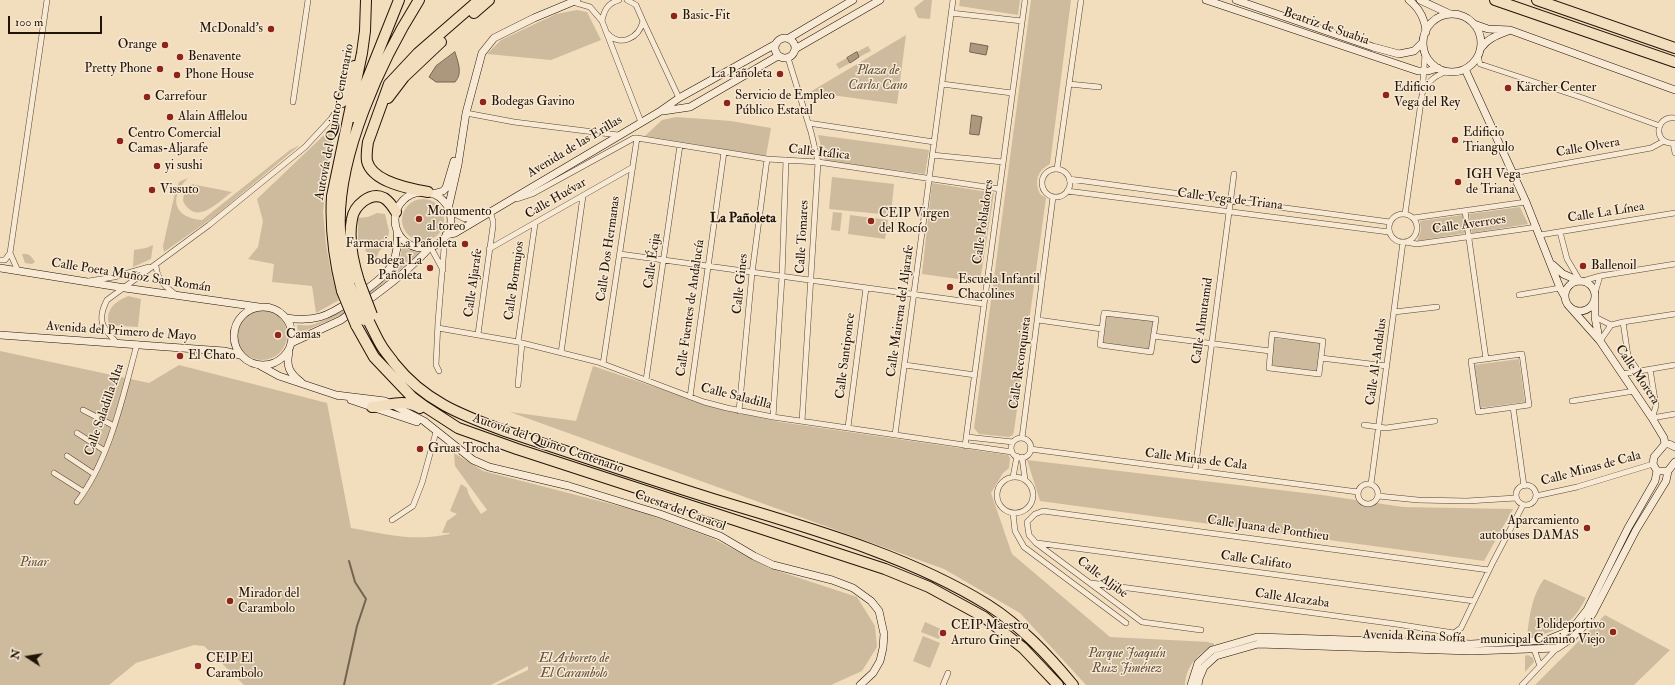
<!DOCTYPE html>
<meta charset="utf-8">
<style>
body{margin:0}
#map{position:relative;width:1675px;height:685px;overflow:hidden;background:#f2ddbd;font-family:"IM FELL Double Pica",serif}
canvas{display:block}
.north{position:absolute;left:8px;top:637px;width:40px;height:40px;-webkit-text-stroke:3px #f7e9d4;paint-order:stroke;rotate:282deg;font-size:11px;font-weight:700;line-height:16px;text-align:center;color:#211306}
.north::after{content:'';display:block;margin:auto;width:14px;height:18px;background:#211306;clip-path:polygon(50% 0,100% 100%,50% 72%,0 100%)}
.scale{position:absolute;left:8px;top:16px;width:94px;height:18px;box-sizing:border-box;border:2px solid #211306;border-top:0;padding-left:5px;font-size:12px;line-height:14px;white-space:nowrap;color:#211306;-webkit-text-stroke:3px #f7e9d4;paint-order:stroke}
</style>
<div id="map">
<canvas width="1675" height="685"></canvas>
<div class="north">N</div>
<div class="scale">100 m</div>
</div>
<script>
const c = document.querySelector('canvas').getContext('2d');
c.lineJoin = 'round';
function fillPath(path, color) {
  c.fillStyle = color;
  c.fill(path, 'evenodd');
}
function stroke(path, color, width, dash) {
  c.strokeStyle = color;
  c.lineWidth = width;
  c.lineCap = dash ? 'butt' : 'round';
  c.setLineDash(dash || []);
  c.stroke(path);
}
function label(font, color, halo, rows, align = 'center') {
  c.font = font + ' "IM FELL Double Pica",serif';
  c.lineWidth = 3;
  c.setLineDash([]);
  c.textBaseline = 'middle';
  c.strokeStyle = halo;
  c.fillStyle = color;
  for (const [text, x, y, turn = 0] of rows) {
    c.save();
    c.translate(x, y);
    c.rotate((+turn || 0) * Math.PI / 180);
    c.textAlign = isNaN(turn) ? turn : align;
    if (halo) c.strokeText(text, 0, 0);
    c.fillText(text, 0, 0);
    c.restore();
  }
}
const green = new Path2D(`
 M924,0H932L930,19L918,18L914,8Z
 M960,0H1020L1018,15L959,6Z
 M1031,0H1071L1050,164C1037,171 1034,181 1040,194L1046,198L1014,431L1013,435L1009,437L979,434L974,428Z
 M577,10L587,12L601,40L551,60L487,54L501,40L556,14Z
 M906,35L897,104L810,92Z
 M868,46L871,51L859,57L857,52Z
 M847,58L850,63L839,69L836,64Z
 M676,117L731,121L771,128L766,156L645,136L662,120Z
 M333,130L323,211L326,245L332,277L339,300L316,313L312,286L272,282L274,264L248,259L258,247L263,221L257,199L323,136Z
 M818,135L929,150L925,174L825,161Z
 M300,145L215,216L164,252L163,246L175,193L179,182L188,178C168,198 174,218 202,220L290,150Z
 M832,177L894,184L891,215L829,209Z
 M932,183L994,193L980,282L922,274Z
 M191,184L232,192C218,202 196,227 183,201L184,191Z
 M402 220a21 21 0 1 1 42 0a21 21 0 1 1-42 0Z
 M1520,207L1528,224L1472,233L1469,214Z
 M833,212L842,213L840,231L831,230Z
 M377,213L385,214L389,231L387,245L379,251L375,263L369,262L364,245L358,242V218L368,217Z
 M850,215L888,220L885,239L848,234Z
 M1463,215L1466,233L1417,241L1421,231L1420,221Z
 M153,245L151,259L133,267L134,250L146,248Z
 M402,245L409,250L420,253L372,293L341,315L298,334L297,325C302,325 308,326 312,325C336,317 386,285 399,263C401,258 401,250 402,245Z
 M22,254C29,253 31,256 35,262L32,264L25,263Z
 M128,296L141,299L138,327L109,325C105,309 115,302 128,296Z
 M237 335a25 25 0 1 1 50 0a25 25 0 1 1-50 0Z
 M1106,315L1154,321L1150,349L1103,343Z
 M1274,338L1321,343L1318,371L1271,366Z
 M0,351L149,383L179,365L327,403L351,528C385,534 414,542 449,534L450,533H442L447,521L457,514L450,511L461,484L467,488C468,497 476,505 481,514L487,510L455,466L454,453L483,471L642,512L712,538L769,568L857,597L875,626L877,647L862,671L831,685H496L528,670V666L491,685H244L204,646L194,645L136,663L109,685H0Z
 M1519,359L1525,402L1480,408L1474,365Z
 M593,366L720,409L780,422L1008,455L1010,458L1009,468L1003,473L991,493L1012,554L1110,637L1210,642L1208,643H1213L1214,645C1198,653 1186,666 1185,685H1086L1020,613L944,569L510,412L576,421Z
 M1027,460L1322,495L1403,507L1513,509L1484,561L1040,501Z
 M1544,579L1586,598C1572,625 1557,633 1527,637C1529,617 1532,595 1544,579Z
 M1605,615L1670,650L1634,685H1535Z
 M925,622L943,630L939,639L921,632Z
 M923,636L940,643L930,668L913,661Z
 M1528,655L1533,658L1534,662L1525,672V656Z`);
const water = new Path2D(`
 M971,43L988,46L986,55L970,52Z
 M455,52C458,63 463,73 455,82H436L429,77L436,66Z
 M857,52L859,57L850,63L847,58Z
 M972,115L982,117L979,135L970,134Z`);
const stream = new Path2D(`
 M344,685L357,626L366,599L355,582L349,561`);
const street = new Path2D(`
 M619,0C608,3 604,10 602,21L641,122
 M573,2L590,7L602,21
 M951,13L1022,21
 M643,21L679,98
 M607,33C620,48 639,38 643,21L636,5L627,0
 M1478,57L1480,64L1583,98L1660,126
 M788,58L811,132L818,162L802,421
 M942,84L1012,93
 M1069,84L1099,87
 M1423,92C1428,81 1435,76 1447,71
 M293,102L308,0
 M466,113L514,122L618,135
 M1675,118C1654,115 1653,146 1675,143
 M808,123L934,142
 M1673,143L1675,153
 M932,155L1003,162
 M1057,169L1081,0
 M1042 183a14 14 0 1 1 28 0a14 14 0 1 1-28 0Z
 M1513,173L1651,148L1664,141
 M1069,179L1390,222
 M1067,191L1389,232
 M517,199L532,194L634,138H637L767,159L818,162L1000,189
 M1465,211L1486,359
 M1389 228a14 14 0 1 1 28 0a14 14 0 1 1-28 0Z
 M1405,214L1422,95L1425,54
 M1413,218L1526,202
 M1560,232L1567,259L1580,281
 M1540,235L1675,213
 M1405,242L1417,244L1537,227
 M430,246L443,270
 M489,249L633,167
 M10,253L18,271
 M620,254L984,304
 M0,260H5L10,253L47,0
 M156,264C156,278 164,286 175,294
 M89,281L114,277L149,267
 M1583,281L1600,276L1675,264
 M1595,293L1600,276
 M1519,295L1560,288
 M1394,312L1437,307
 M1104,313L1156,319L1151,352L1100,345Z
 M1595,317L1611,325
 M1038,320L1102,329
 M1623,322L1628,356L1638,371
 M1611,325L1623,322L1675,314
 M438,328L518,342L598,362L704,402L727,408L773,417L1012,452
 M478,334L493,226V221L490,211
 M1272,334L1323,341L1319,374L1269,368Z
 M1153,336L1270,351
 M1600,341L1611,325
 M518,342L535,224
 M117,343C103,328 96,321 107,300L209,225L305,147L331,119L342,102
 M561,353L583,196
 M1522,354L1529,405L1478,412L1471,361Z
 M1321,358L1387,366
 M603,364L637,138
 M905,365L975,375
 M1650,369L1656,406L1652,418L1675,414
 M439,371L436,365L438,322L445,236
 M1622,374L1675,365
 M646,380L680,145
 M518,385L522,343
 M690,397L724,152
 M1572,401L1634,391
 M1513,407L1524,486
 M83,410L114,426
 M739,411L752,273L767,159
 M773,417L782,277L786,160
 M1364,425L1386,428L1435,421
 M848,427L866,288
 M77,433L105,451
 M895,435L953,0
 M967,437L1013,442
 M1022,438L1053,197
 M1011 448a10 10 0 1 1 20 0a10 10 0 1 1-20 0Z
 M965,446L1025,0
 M1030,449L1358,492
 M67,456L94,474
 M1022,457L1025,480
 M1195,471L1234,174
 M54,473L84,492
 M997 495a18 18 0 1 1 36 0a18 18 0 1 1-36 0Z
 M1013,477L1017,456
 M1371,484L1403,242
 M1358 494a10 10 0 1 1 20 0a10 10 0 1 1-20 0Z
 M1516 495a10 10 0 1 1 20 0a10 10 0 1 1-20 0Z
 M1378,496L1418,500L1467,501L1516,498
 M1536,496L1577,487L1653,464
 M77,502C110,459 123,396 137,344
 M1013,513L1015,531L1024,547L1126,623
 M392,520L413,506L422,483L436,432
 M1037,543L1474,601
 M1091,583L1396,624L1454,633L1461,628L1493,562L1523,505
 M1201,630L1142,622L1036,543L1029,535L1027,522L1035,514L1043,511L1489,570
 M1534,649L1540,666
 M943,685L948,673
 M1522,685L1557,648`);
const secondary = new Path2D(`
 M1206,0L1418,71H1428L1438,68
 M1236,0L1373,47L1399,54L1414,51L1423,42
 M1409,0C1419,8 1425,18 1426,32
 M1420,0L1450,14
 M1423 43a29 29 0 1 1 58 0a29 29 0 1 1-58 0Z
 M1474,24L1488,29L1510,30L1675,90
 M775 48a10 10 0 1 1 20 0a10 10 0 1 1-20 0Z
 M789,38L853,0
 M1481,48C1488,38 1498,35 1508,31
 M795,49L880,0
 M1465,69L1526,202L1560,288L1565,297
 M663,111L690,107L778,56
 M395 220a28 28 0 1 1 56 0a28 28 0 1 1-56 0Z
 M433,194L443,191L446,188L454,161
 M448,209L458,165L466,113L482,53L494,38L534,18L577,0
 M449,210L465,218L479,217
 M446,235L455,233L659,112L679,98L774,45
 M1553,265L1563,274L1579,281
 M0,268L125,288L259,307
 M1565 296a15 15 0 1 1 30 0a15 15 0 1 1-30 0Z
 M360,294C386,276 400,265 397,232
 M1595,299V317L1599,339
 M363,304C387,287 411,269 430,247
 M1569,306L1600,341L1652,418L1664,438L1665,444
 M234 336a29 29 0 1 1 58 0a29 29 0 1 1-58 0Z
 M286,318C314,322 327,317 350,301
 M0,335L224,351L240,355
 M291,343L341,320L353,311
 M289,352C286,366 289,373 301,382
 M259,365L279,376L339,396
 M336,395L385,401L424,421L473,460L489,467L569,486L660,514L720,536L754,556L773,565L832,580L853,588L871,601L879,611L884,634L883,648L880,661L873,673L860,685
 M351,400L417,422
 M1675,447L1669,444H1665L1654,457L1653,464L1657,471H1668L1675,462
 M1191,685L1198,663L1212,650L1257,637L1471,644L1547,640L1564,633L1576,624L1587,610L1628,528L1655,481L1657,471
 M1198,685L1199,679L1204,667L1216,656L1258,644L1471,651L1557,648L1572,638L1585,625L1593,613L1636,530L1666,481L1668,471`);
const highway = new Path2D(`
 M1495,0L1675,62
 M1537,0L1675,48
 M474,13L489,0
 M388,98L404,77L441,42
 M342,102L354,66
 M354,117L367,80L399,0
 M428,192C410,189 372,182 367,161C366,155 367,149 368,142L389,84L418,53L479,0
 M359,281C353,262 348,239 352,219C354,206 370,191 384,198C389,201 393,207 396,212
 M350,286C345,268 341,249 340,230C336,157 381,60 419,0
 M342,291C334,259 330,229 332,196L362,53L365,31L366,0
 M367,318C372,327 376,337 381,345C385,352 390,357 394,363C424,401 461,415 505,431C574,454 643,477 713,499C805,527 906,554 988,605C1021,626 1048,655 1073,685
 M356,325L374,357L412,397L424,406L458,428L517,449L885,569L929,587L984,617L1023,648L1058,685
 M372,407C391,406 401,398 420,408`);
const highwayBridge = new Path2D(`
 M359,281L372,315
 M350,286L364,320
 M342,291L356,325`);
const markers = [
 [674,16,4,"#8f2418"],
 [271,29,4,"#8f2418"],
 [165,45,4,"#8f2418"],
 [180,57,4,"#8f2418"],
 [160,69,4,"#8f2418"],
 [780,74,4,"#8f2418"],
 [177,75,4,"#8f2418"],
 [1508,88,4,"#8f2418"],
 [1386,95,4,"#8f2418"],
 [147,97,4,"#8f2418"],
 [483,102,4,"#8f2418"],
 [727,103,4,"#8f2418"],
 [170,117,4,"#8f2418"],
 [1455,140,4,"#8f2418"],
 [120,141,4,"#8f2418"],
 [157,166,4,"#8f2418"],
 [1458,182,4,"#8f2418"],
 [152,190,4,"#8f2418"],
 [419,219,4,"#8f2418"],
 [871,221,4,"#8f2418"],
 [465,244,4,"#8f2418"],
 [1583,266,4,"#8f2418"],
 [430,268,4,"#8f2418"],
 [950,287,4,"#8f2418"],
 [278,335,4,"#8f2418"],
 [180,356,4,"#8f2418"],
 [420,449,4,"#8f2418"],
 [1587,528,4,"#8f2418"],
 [230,601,4,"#8f2418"],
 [1613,632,4,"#8f2418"],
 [943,633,4,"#8f2418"],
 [198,666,4,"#8f2418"]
];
const poiNames = [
 ["Basic-Fit",682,16],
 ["McDonald's",263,29,"right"],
 ["Orange",157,45,"right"],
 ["Benavente",188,57],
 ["Pretty Phone",152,69,"right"],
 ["La Pañoleta",772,74,"right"],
 ["Phone House",185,75],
 ["Edificio",1394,88],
 ["Vega del Rey",1394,103],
 ["Kärcher Center",1516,88],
 ["Servicio de Empleo",735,96],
 ["Público Estatal",735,111],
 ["Carrefour",155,97],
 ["Bodegas Gavino",491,102],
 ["Alain Afflelou",178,117],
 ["Edificio",1463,133],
 ["Triangulo",1463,148],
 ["Centro Comercial",128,134],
 ["Camas-Aljarafe",128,149],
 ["yi sushi",165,166],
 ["IGH Vega",1466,175],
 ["de Triana",1466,190],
 ["Vissuto",160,190],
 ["Monumento",427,212],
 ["al toreo",427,227],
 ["CEIP Virgen",879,214],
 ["del Rocío",879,229],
 ["Farmacia La Pañoleta",457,244,"right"],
 ["Bodega La",422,261,"right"],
 ["Pañoleta",422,276,"right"],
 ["Ballenoil",1591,266],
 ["Escuela Infantil",958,280],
 ["Chacolines",958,295],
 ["Camas",286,335],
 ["El Chato",188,356],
 ["Gruas Trocha",428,449],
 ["Aparcamiento",1579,521,"right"],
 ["autobuses DAMAS",1579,536,"right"],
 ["Mirador del",238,594],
 ["Carambolo",238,609],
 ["Polideportivo",1605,625,"right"],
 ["municipal Camino Viejo",1605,640,"right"],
 ["CEIP Maestro",951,626],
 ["Arturo Giner",951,641],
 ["CEIP El",206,659],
 ["Carambolo",206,674]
];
const streetNames = [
 ["Beatriz de Suabia",1326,27,19],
 ["Autovía del Quinto Centenario",335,122,-79],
 ["Avenida de las Erillas",575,147,-31],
 ["Calle Olvera",1588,148,-10],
 ["Calle Itálica",819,153,6],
 ["Calle Huévar",556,199,-30],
 ["Calle Vega de Triana",1230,200,7],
 ["Calle La Línea",1606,213,-9],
 ["Calle Pobladores",984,222,-82],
 ["Calle Averroes",1469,225,-8],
 ["Calle Tomares",803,237,-87],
 ["Calle Dos Hermanas",609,249,-82],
 ["Calle Écija",653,261,-82],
 ["Calle Poeta Muñoz San Román",131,276,9],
 ["Calle Bormujos",515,281,-82],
 ["Calle Aljarafe",474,283,-82],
 ["Calle Gines",741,284,-84],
 ["Calle Fuentes de Andalucía",691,308,-82],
 ["Calle Mairena del Aljarafe",901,311,-82],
 ["Calle Almutamid",1203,321,-82],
 ["Avenida del Primero de Mayo",121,332,4],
 ["Calle Santiponce",846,356,-83],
 ["Calle Al-Andalus",1377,362,-82],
 ["Calle Reconquista",1021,363,-82],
 ["Calle Morera",1637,375,56],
 ["Calle Saladilla",736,397,14],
 ["Calle Saladilla Alta",105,410,-71],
 ["Autovía del Quinto Centenario",548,444,19],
 ["Calle Minas de Cala",1196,460,7],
 ["Calle Minas de Cala",1591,469,-15],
 ["Cuesta del Caracol",680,511,20],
 ["Calle Juana de Ponthieu",1268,529,8],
 ["Calle Califato",1256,561,8],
 ["Calle Aljibe",1102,578,37],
 ["Calle Alcazaba",1292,599,8],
 ["Avenida Reina Sofía",1414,637,2]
];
const parkNames = [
 ["Plaza de",878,71],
 ["Carlos Cano",878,86],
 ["Pinar",34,563],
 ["Parque Joaquín",1127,654],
 ["Ruiz Jiménez",1127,669],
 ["El Arboreto de",574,659],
 ["El Carambolo",574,674]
];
const neighbourhoodNames = [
 ["La Pañoleta",743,219]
];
fillPath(green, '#cebb9e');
fillPath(water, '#ab987f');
stroke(water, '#74634f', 1);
stroke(stream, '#74634f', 2);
stroke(street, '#554634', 6);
stroke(secondary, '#211306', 8);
stroke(highway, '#211306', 12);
stroke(street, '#f7e9d4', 5);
stroke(secondary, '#f7e9d4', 7);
stroke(highway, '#f2ddbd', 10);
stroke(highwayBridge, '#211306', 12, []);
stroke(highwayBridge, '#f2ddbd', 10);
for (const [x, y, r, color] of markers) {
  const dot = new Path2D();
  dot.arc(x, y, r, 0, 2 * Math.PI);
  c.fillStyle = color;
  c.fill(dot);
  stroke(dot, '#f7e9d4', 1.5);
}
label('13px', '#211306', '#f7e9d4', poiNames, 'left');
label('13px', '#211306', '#f7e9d4', streetNames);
label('italic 13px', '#5e4e3b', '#f7e9d4', parkNames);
label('bold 14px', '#211306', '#f7e9d4', neighbourhoodNames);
</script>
